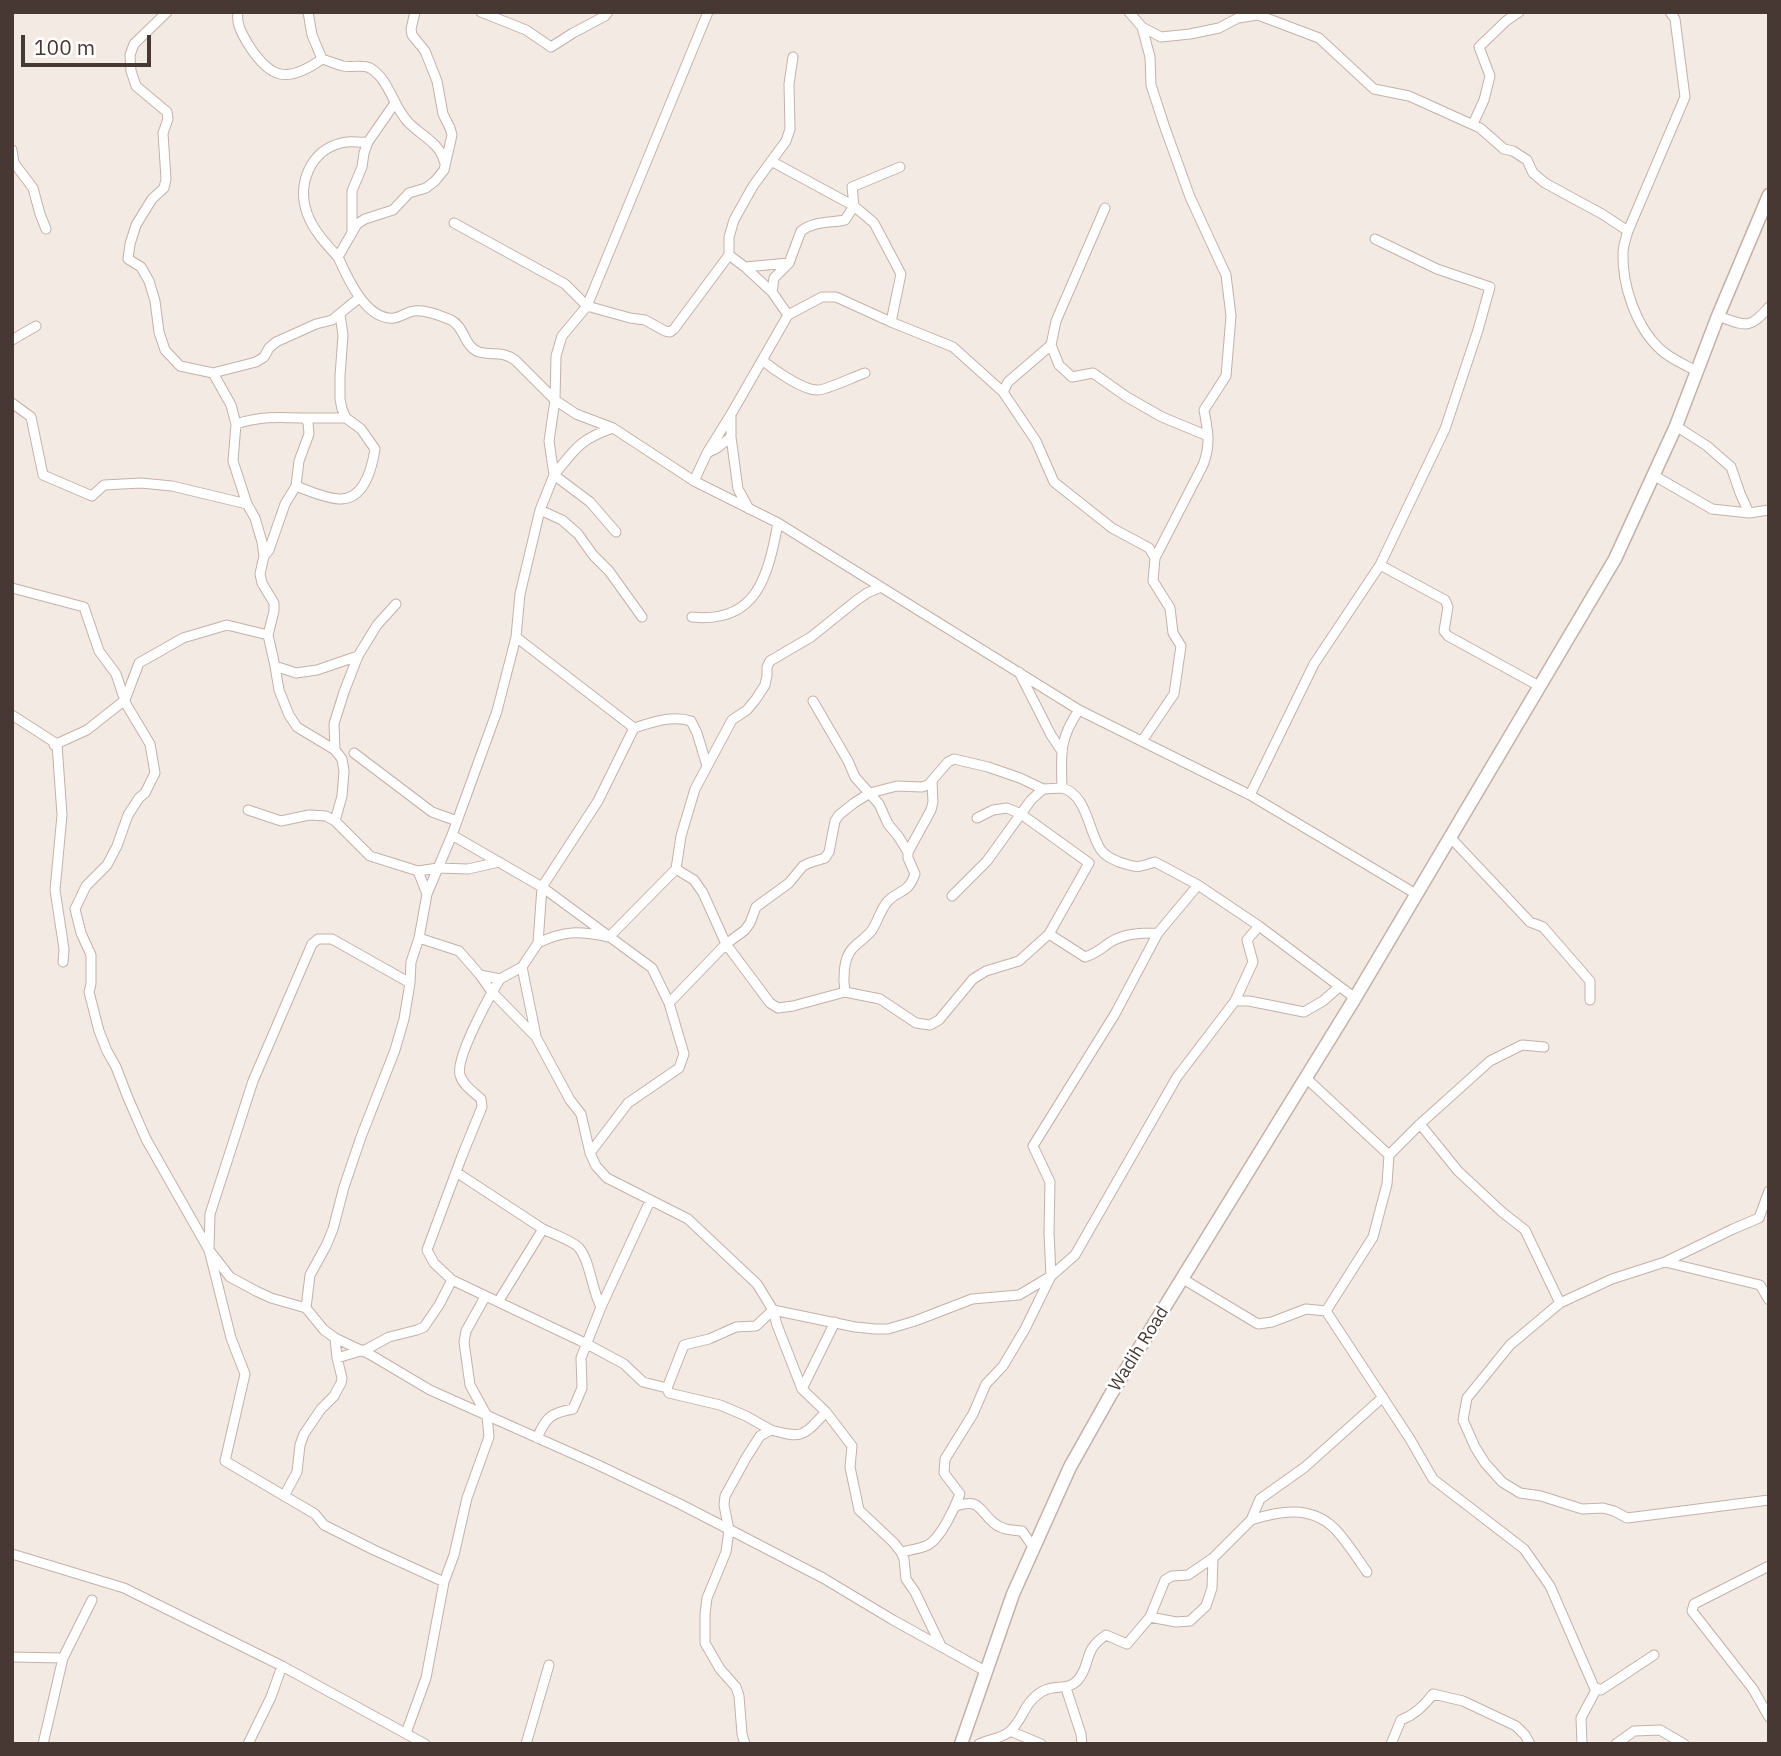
<!DOCTYPE html>
<style>
body{margin:0}
#map{position:relative;width:1781px;height:1756px;overflow:hidden;background:#f4eae4;font-family:"IBM Plex Sans",sans-serif}
canvas{display:block}
.frame{position:absolute;inset:0;border:14px solid #473833;pointer-events:none}
.scale{position:absolute;left:21px;top:35px;width:130px;height:32px;box-sizing:border-box;border:4px solid #473833;border-top:0;padding-left:9px;font-size:21px;line-height:24px;white-space:nowrap;color:#473833;-webkit-text-stroke:5px #fff;paint-order:stroke}
</style>
<div id="map">
<canvas width="1781" height="1756"></canvas>
<div class="frame"></div>
<div class="scale">100 m</div>
</div>
<script>
const c = document.querySelector('canvas').getContext('2d');
c.lineJoin = 'round';
function stroke(path, color, width, dash) {
  c.strokeStyle = color;
  c.lineWidth = width;
  c.lineCap = dash ? 'butt' : 'round';
  c.setLineDash(dash || []);
  c.stroke(path);
}
function label(font, color, halo, rows, align = 'center') {
  c.font = font + ' "IBM Plex Sans",sans-serif';
  c.lineWidth = 5;
  c.setLineDash([]);
  c.textBaseline = 'middle';
  c.strokeStyle = halo;
  c.fillStyle = color;
  for (const [text, x, y, turn = 0] of rows) {
    c.save();
    c.translate(x, y);
    c.rotate((+turn || 0) * Math.PI / 180);
    c.textAlign = isNaN(turn) ? turn : align;
    if (halo) c.strokeText(text, 0, 0);
    c.fillText(text, 0, 0);
    c.restore();
  }
}
const minor = new Path2D(`
 M167,12L134,44L130,55L131,71L136,86L167,112L168,119L163,133L166,179L164,188L152,199L136,225L130,244L128,259L141,267L149,281L155,301L159,332L165,350L180,366L213,373L231,405L236,424L233,461L247,504L255,518L262,542L264,556L260,574L262,583L274,603V611L268,635L275,666L279,690L289,715L297,727L335,750L342,759L344,771L342,796L335,821
 M238,12C236,24 242,34 248,44C270,79 287,84 322,59C329,61 336,64 343,66C352,68 362,64 370,68C389,79 393,106 408,122C420,135 440,143 444,161
 M308,12L312,35L322,59
 M415,12L411,29L412,35L425,51L437,81L443,114L450,128L452,135L444,170L435,181L426,188L409,193L393,210L365,219L357,224L338,257C347,277 366,321 394,318C401,317 407,312 414,311C425,309 441,316 451,320C465,327 464,347 479,352C493,356 501,350 515,360L555,400L576,414L613,428L694,481L778,523L1079,710L1250,795L1416,894
 M481,12L526,30L551,47L573,33L605,16L608,12
 M1129,12L1142,27L1161,37L1190,34L1219,28L1238,18L1258,15L1319,38L1374,89L1409,96L1480,128L1504,149L1513,151L1527,160L1533,173L1545,183L1602,214L1628,231C1626,238 1623,246 1623,253C1622,285 1636,327 1660,349C1670,359 1686,365 1698,372
 M1142,27L1150,57L1151,85L1164,125L1190,197L1226,275L1231,316L1226,376L1204,410C1208,432 1211,444 1203,465L1155,558
 M1473,124L1484,100L1490,76L1479,47L1506,21L1519,12
 M12,150L14,163L33,188L40,214L46,229
 M771,161L854,206L874,223L901,274L891,322
 M454,223L565,284L587,306L630,318L645,320L665,331L670,332L674,329L729,255L745,267L772,292L788,315
 M352,231V191L362,167L364,153L368,142L395,103
 M1628,231L1685,97L1675,19L1670,12
 M729,255V237L734,220L753,186L786,141L790,129L789,84L793,57
 M338,257C326,244 313,230 307,213C297,184 310,151 341,143C350,140 359,143 368,142
 M745,267L789,263
 M772,292L774,278L789,263L801,231C814,221 830,223 845,220L854,206L852,187L900,167
 M1718,316C1746,326 1749,330 1769,307
 M12,340L36,326
 M1051,345L1059,365L1072,377L1093,373L1127,397L1162,417L1208,436
 M762,360C773,369 802,390 817,390C825,391 855,376 865,373
 M213,373L256,362L264,357L269,348L276,342L316,324L332,320L359,298
 M1003,392L1008,382L1051,345L1056,321L1105,208
 M12,403L31,417L43,475L92,496L104,485L141,483L172,486L247,504
 M731,417V437L738,489L749,509
 M304,418H346
 M236,424C260,416 279,417 304,418L308,422L309,434L299,461L296,486L285,504L269,550L264,556
 M1676,426L1707,446L1731,467L1740,493L1749,513L1769,510
 M613,428C580,439 575,449 554,475L590,502L616,532
 M707,453L717,448L731,437
 M1653,475L1712,509L1749,513
 M694,481L707,453L730,416L788,315L822,297H836L891,322L953,347L1003,392L1036,441L1054,482L1112,528L1149,548L1155,558L1153,581L1170,608L1173,633L1181,646L1174,694L1142,741
 M296,486C309,491 324,498 339,499C364,500 372,468 375,449L361,429L346,418L342,409L340,399V376L343,335L340,315
 M540,510L562,520L578,534L593,555L609,571L642,617
 M1380,565L1445,600L1448,607L1444,631L1448,636L1539,686
 M881,587L867,593L857,600L811,637L770,661L767,667V675L765,685L756,699L747,710L732,720L695,789L681,836L676,869L694,880L703,893L726,944L770,1003L778,1008L793,1006L845,992L880,999L916,1023L930,1025L939,1020L973,979L986,971L1019,961L1049,934L1089,863L1021,814L1007,808L993,810L977,818
 M12,588L84,607L99,651L116,674L126,704L150,744L155,773L145,793L139,798L128,815L117,846L107,865L86,886L75,909L81,933L91,955V984L89,992L99,1031L107,1051L116,1067L128,1098L146,1139L209,1250L230,1277L256,1291L271,1298L306,1308L324,1330L335,1338L371,1355L430,1390L596,1464L680,1504L823,1578L893,1620L987,1672
 M692,617C757,624 768,576 778,523
 M516,637L634,728
 M275,666L296,673L317,670L358,656
 M1019,672L1051,735L1061,750
 M813,701L848,761L855,777L879,804L888,824L898,836L908,852
 M1079,710C1059,739 1061,754 1062,788C1087,794 1088,831 1101,850C1105,856 1112,859 1119,862C1137,868 1137,868 1155,862L1198,885L1259,926L1355,998
 M12,715L57,744L62,815L55,890L64,949L63,962
 M54,745L87,730L125,700L139,663L183,638L227,625L268,635
 M335,750L334,724L344,692L358,656L377,625L396,604
 M354,753L432,812L457,821
 M1250,795L1314,664L1380,565L1445,429L1478,330L1490,287L1437,269L1375,239
 M248,810L281,821L309,815L326,816L335,821L370,856L418,871L427,894
 M452,835L542,887L652,968L669,1003L684,1054L679,1068L628,1103L590,1153
 M1450,837L1530,922L1543,927L1590,981V1000
 M418,871L438,868L468,869L499,862
 M952,896L987,861L1031,800L1043,789L1062,788
 M1049,934L1085,957C1095,954 1101,949 1109,943C1124,933 1141,933 1158,933
 M419,938L459,951L480,975L492,992L536,1037L570,1100L581,1114L590,1153L596,1166L607,1178L688,1219L757,1284L773,1310L777,1325L802,1389L826,1412L852,1446L850,1467L859,1510L894,1543L901,1552L904,1559L906,1579L915,1592L941,1646
 M538,943C565,930 580,931 609,937L676,869
 M480,975L500,979L522,967
 M500,979C490,995 455,1058 460,1075C463,1086 474,1092 481,1099L482,1107L462,1156L427,1250L434,1263L452,1280L587,1344L624,1364L643,1382L667,1388L669,1393L720,1405L746,1416L771,1430
 M410,983L332,939H318L312,944L253,1081L210,1214L209,1250L231,1338L245,1374L225,1461L315,1514L324,1525L374,1550L444,1582
 M845,992C843,980 843,959 852,949C858,942 866,938 872,930C878,921 881,908 888,901C901,888 907,895 915,874L908,858V852L931,810L933,802L932,781
 M1235,1001H1249L1304,1012L1323,1001L1339,987
 M669,1003L726,944L745,930L750,923L756,907L789,883L803,866L809,863L825,858L829,852L835,821L839,815L854,803L870,793L897,786L922,787L928,785L948,762L954,759L988,767L1020,778L1043,789
 M536,1036L522,967L538,943L542,887L598,801L634,728C653,722 672,715 691,721L697,733L707,766
 M1306,1078L1389,1155
 M1420,1124L1490,1061L1522,1045L1544,1047
 M456,1172L543,1229
 M1769,1191L1759,1218L1733,1229L1665,1262L1612,1279L1560,1303L1510,1345L1467,1398L1463,1420L1475,1447L1485,1463L1502,1482L1520,1493L1541,1496L1582,1509L1603,1508L1614,1511L1627,1518L1769,1500
 M1665,1262L1760,1285L1769,1300
 M1183,1279L1258,1324L1272,1322L1306,1309L1326,1311L1410,1439L1433,1479L1524,1549L1550,1586L1594,1687L1601,1690L1654,1655
 M498,1302L543,1229C551,1233 575,1242 579,1248C590,1260 592,1291 601,1307
 M306,1308L310,1275L326,1246L333,1229L344,1187L361,1137L395,1050L404,1019L410,983L411,962L419,938L427,894L452,835L497,711L516,637L520,594L540,510L554,475L549,441L555,400L556,356L562,336L587,306L708,12
 M1326,1311L1373,1237L1387,1184L1389,1155L1420,1124L1458,1171L1502,1212L1525,1230L1560,1303
 M337,1358L367,1349L389,1337L417,1330L424,1327L439,1305L452,1280
 M667,1388L684,1345L709,1339L736,1327L756,1326L773,1310L855,1327L875,1329H888L915,1321L972,1299L1019,1295L1051,1276L1075,1255L1177,1077L1235,1001L1253,962L1247,940L1259,926
 M802,1389L835,1322
 M537,1438C546,1417 551,1413 573,1409L582,1388L581,1358L601,1307L650,1201
 M284,1496L297,1472L300,1445L304,1434L321,1409L334,1396L341,1383L342,1378L337,1358L335,1338
 M956,1506C981,1498 978,1510 994,1523C1002,1530 1012,1530 1022,1531L1034,1548
 M1251,1520C1279,1511 1310,1505 1334,1528C1346,1540 1357,1558 1367,1572
 M901,1552C909,1550 920,1549 928,1545C941,1538 955,1507 960,1494L944,1473L945,1459L973,1414L986,1384L1003,1366L1025,1329L1051,1276L1049,1232L1050,1182L1033,1146L1115,1014L1158,933L1198,885
 M12,1554L124,1588L282,1666L425,1744
 M1769,1566L1694,1604L1692,1611L1753,1689L1769,1717
 M1150,1617L1165,1580L1172,1576L1188,1575L1213,1558
 M12,1657L63,1658
 M1066,1688L1081,1734L1082,1744
 M1010,1731L1041,1744
 M406,1733L426,1678L444,1582L454,1555L467,1498L489,1437L487,1416L470,1385L464,1342L466,1331L485,1297
 M43,1744L63,1658L92,1600
 M248,1744L271,1697L282,1666
 M526,1744L549,1665
 M745,1744L742,1734L739,1696L736,1687L720,1669L705,1643V1614L707,1598L726,1552L729,1530L724,1505L725,1496L746,1458L760,1436L771,1430C804,1439 803,1436 826,1412
 M979,1744C989,1739 1000,1739 1009,1732C1024,1720 1023,1702 1043,1691C1055,1684 1068,1691 1078,1680C1092,1663 1082,1651 1106,1635L1127,1644L1150,1617L1176,1622L1190,1621L1206,1606L1212,1588L1213,1558L1251,1520L1260,1499L1305,1467L1383,1397
 M1391,1744L1401,1720C1415,1715 1424,1706 1433,1694L1463,1701L1516,1726L1525,1735L1530,1744
 M1582,1744L1581,1718L1597,1688
 M1616,1744L1634,1731L1660,1730L1684,1744`);
const tertiary = new Path2D(`
 M961,1744L1013,1594L1070,1467L1111,1394L1355,998L1615,559L1676,426L1718,316L1769,195`);
const streetNames = [
 ["Wadih Road",1139,1349,-58]
];
stroke(minor, '#c3b1a8', 11);
stroke(tertiary, '#c3b1a8', 15);
stroke(minor, '#fff', 9);
stroke(tertiary, '#fff', 12);
label('18px', '#473833', '#fff', streetNames);
</script>
